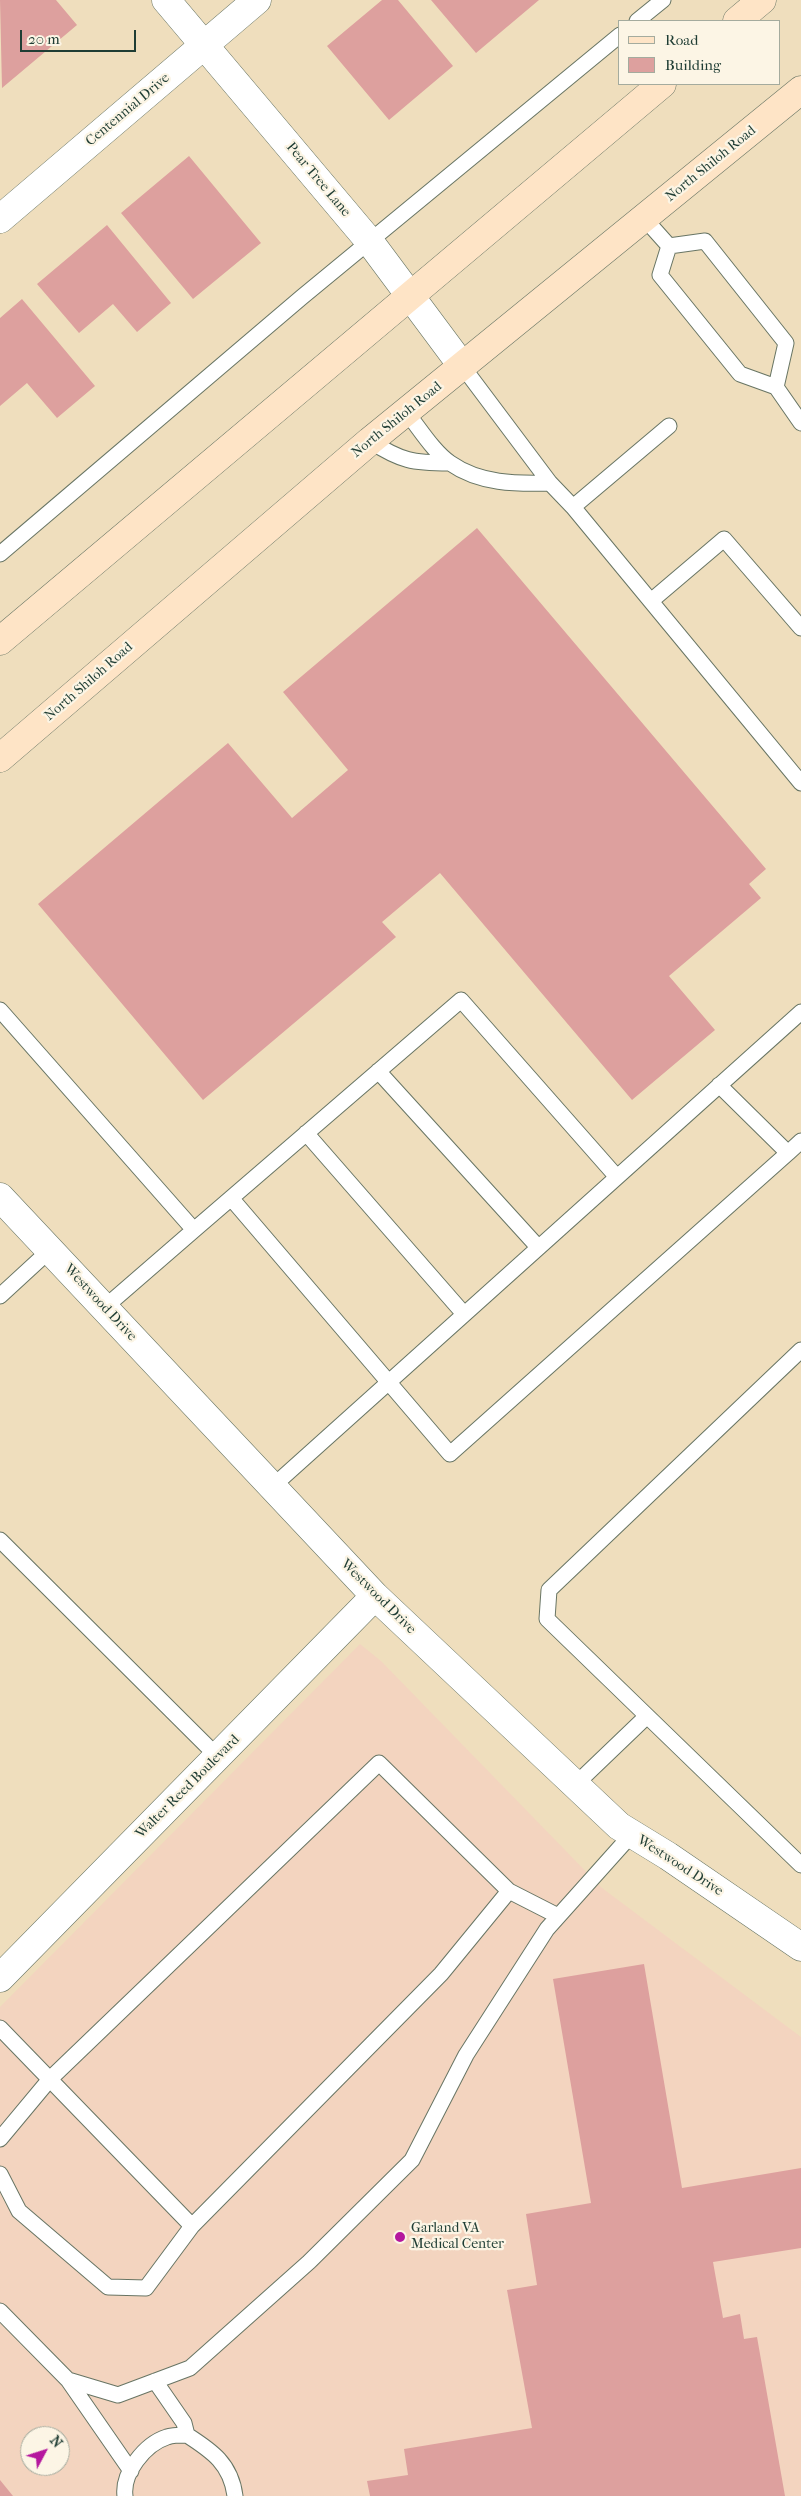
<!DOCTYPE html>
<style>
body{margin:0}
#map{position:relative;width:801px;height:2496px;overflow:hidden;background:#efdebd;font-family:"IM FELL French Canon",serif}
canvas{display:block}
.legend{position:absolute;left:618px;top:20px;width:162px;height:65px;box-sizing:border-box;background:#fcf5e5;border:1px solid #a4ab9e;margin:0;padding:6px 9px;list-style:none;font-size:15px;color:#1f3d34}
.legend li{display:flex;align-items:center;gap:10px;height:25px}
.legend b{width:25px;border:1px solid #a4ab9e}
.north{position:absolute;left:20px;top:2426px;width:50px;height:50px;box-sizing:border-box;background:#fcf5e5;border:1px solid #a4ab9e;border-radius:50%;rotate:50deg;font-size:14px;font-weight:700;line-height:20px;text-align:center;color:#1f3d34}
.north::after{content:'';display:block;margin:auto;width:18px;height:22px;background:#b5179e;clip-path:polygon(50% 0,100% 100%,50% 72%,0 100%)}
.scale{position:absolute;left:20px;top:30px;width:116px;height:22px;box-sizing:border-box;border:2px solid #1f3d34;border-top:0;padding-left:6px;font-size:15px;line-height:18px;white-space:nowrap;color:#1f3d34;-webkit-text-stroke:4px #fcf5e5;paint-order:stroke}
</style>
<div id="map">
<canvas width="801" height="2496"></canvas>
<ul class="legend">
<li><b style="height:6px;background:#fee4c6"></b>Road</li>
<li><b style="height:14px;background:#dda09e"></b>Building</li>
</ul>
<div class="north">N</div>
<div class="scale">20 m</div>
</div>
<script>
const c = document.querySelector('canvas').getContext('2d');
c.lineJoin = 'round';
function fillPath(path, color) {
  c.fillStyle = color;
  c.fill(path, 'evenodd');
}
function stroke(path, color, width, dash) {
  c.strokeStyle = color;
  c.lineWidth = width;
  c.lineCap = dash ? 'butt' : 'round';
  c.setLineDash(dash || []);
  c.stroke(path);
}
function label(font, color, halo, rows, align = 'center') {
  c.font = font + ' "IM FELL French Canon",serif';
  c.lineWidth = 4.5;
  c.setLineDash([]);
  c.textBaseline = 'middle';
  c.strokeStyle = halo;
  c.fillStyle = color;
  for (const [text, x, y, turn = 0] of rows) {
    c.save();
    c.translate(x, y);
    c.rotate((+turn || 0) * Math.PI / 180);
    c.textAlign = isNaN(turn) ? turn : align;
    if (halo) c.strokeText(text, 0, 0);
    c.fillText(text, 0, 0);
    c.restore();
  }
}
const built = new Path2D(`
 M360,1644L381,1661L602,1888L801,2037V2496H0V2007ZM30,2436H60V2466H30Z`);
const building = new Path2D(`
 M0,0H56L77,25L2,88Z
 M382,0H398L453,66L389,120L327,46Z
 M431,0H539L476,53Z
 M189,156L261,243L193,299L121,213Z
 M107,225L171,303L137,332L113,304L79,333L37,284Z
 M22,299L95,386L57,418L27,383L0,406V318Z
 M477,528L766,869L749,884L761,898L669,976L715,1030L632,1100L440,873L382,922L396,937L203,1100L38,904L228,743L292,818L348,770L283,692Z
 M644,1964L682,2188L801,2168V2248L713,2262L723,2318L740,2314L744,2339L757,2337L785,2496H370L367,2481L408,2475L404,2449L532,2428L507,2290L537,2285L526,2214L591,2203L553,1979Z
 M0,2480L13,2496H0Z`);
const service = new Path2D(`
 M637,21L663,0
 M644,218L669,246
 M669,246L660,275L740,374L776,387L801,423
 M669,246L705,241L786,343L776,387
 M463,367L550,483L573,507L801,783
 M407,413C420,429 433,451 450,463C480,484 516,484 550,483
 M370,441C401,461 413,463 449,463
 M573,507L669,426
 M0,554L302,297L620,35
 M651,601L724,539L801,628
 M0,1010L194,1230L104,1308
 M378,1071L538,1247
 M306,1133L464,1314
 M788,1153L801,1141
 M231,1198L450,1454L788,1153L719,1085
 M194,1230L461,1000L616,1176
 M0,1296L50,1250
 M801,1350L549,1590L547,1619L801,1865
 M272,1487L801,1012
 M0,1540L218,1757
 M575,1785L647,1716
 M0,2028L192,2226L441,1974L509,1891L558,1916
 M0,2139L50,2079L379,1763L509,1891
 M0,2174L19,2211L108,2287L146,2288L192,2226
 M0,2311L68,2380L118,2395L190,2368L309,2262L412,2160L466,2055L547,1929L632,1834
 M68,2380L131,2471
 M155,2381L184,2423L187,2435
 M125,2496C122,2473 145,2444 167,2437C172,2435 181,2435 187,2435C212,2451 231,2464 235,2496`);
const minor = new Path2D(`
 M166,0L370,242L463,367
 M0,219L257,0
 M0,1197L375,1596L619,1826L668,1856L801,1947
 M0,1978L375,1596`);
const secondary = new Path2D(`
 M737,21L762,0
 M0,641L662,84
 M0,758L370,441L801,90`);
const markers = [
 [400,2237,6,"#b5179e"]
];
const streetNames = [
 ["Centennial Drive",128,110,-40],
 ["North Shiloh Road",711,164,-39],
 ["Pear Tree Lane",318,180,50],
 ["North Shiloh Road",397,420,-39],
 ["North Shiloh Road",89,682,-41],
 ["Westwood Drive",100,1303,47],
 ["Westwood Drive",378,1597,45],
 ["Walter Reed Boulevard",188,1787,-45],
 ["Westwood Drive",680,1866,33]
];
const poiNames = [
 ["Garland VA",411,2229],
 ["Medical Center",411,2245]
];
fillPath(built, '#f3d4bf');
fillPath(building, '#dda09e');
stroke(service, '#687564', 17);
stroke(minor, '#687564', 29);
stroke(secondary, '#687564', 29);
stroke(service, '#fff', 15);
stroke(minor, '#fff', 28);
stroke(secondary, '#fee4c6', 28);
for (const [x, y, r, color] of markers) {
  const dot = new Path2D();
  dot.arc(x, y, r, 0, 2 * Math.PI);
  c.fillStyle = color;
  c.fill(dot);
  stroke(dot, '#fcf5e5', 2);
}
label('14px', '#1f3d34', '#fcf5e5', streetNames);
label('14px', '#1f3d34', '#fcf5e5', poiNames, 'left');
</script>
